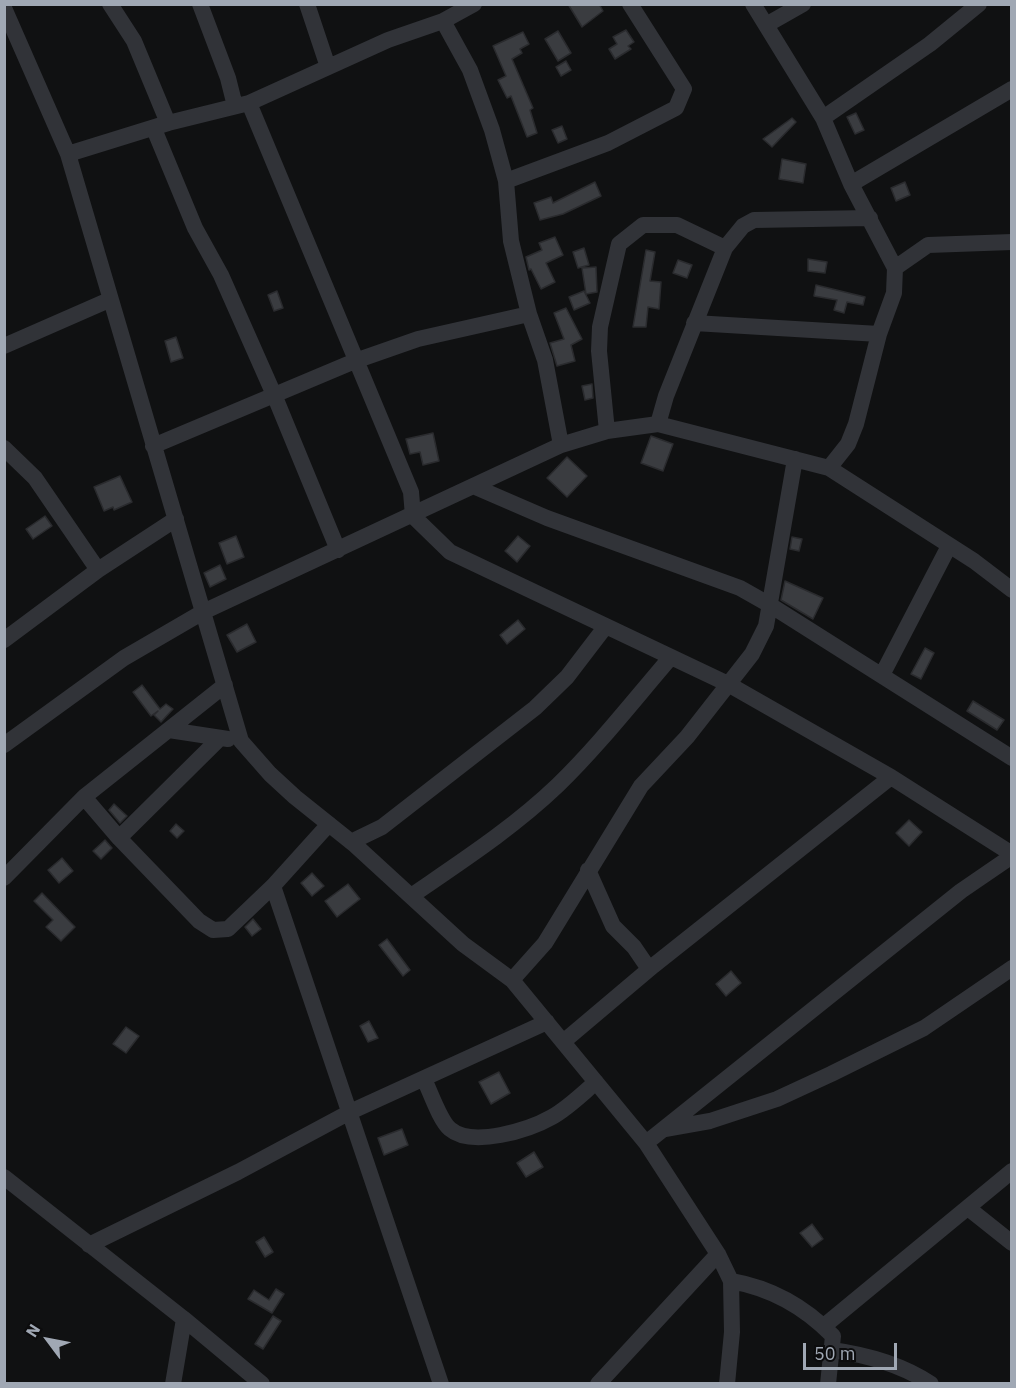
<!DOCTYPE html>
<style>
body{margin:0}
#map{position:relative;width:1016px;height:1388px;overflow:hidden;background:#101112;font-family:"IBM Plex Sans",sans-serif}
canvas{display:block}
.frame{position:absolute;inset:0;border:6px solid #a0a8b4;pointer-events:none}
.north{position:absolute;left:18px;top:1310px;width:60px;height:60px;-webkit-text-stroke:4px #0c0c0d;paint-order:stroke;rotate:302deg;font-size:16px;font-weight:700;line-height:24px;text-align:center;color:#a0a8b4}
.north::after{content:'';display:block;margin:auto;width:21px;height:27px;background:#a0a8b4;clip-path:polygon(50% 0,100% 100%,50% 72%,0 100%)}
.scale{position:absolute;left:803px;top:1343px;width:94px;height:27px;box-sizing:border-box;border:3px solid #a0a8b4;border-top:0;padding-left:8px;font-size:18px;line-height:21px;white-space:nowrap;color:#a0a8b4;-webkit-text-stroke:4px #0c0c0d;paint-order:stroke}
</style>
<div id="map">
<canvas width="1016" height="1388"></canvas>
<div class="frame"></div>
<div class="north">N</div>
<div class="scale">50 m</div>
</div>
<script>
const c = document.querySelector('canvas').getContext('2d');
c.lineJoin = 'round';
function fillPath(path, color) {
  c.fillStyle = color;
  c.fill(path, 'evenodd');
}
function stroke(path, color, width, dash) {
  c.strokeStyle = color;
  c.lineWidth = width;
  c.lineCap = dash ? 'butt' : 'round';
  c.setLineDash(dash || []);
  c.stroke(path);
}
const building = new Path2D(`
 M568,4H599L603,11L582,27Z
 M626,30L634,42L628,46L631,49L615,59L609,49L617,44L613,37Z
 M558,31L571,53L558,61L545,39Z
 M523,32L529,44L520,49L522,53L512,59L533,108L530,110L537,133L527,137L511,96L507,98L498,80L506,76L493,46Z
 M566,61L571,70L561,76L556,67Z
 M856,113L864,130L855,134L847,117Z
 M792,118L796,122L772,147L763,139Z
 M562,126L567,139L558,143L552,130Z
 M782,159L806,164L803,183L779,179Z
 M595,182L601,196L563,214L540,220L534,203L551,197L553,203Z
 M905,182L910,195L896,201L891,188Z
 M555,237L563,255L546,263L555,282L541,289L531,269L529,270L526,257L542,250L539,243Z
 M584,248L589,265L578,268L573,252Z
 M646,250L655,252L650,281L661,282L659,309L648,307L646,327H633Z
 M808,259L827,262L825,273L808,271Z
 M678,260L692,265L687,278L673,273Z
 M596,267L597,292L586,294L582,268Z
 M816,285L865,297L863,305L847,302L844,313L834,310L837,300L814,296Z
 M277,291L283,308L274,311L268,295Z
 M584,291L590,303L574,310L569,297Z
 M566,308L582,339L571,345L575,361L557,366L550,343L564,339L554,313Z
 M176,337L183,358L171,362L165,341Z
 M592,384L593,398L585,400L582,386Z
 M433,433L439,461L423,465L420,452L410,454L406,439Z
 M651,436L673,444L663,471L641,463Z
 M567,457L587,476L567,497L547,478Z
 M120,476L132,502L114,510L113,507L104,511L94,487Z
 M45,516L52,526L33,539L26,529Z
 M236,536L244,557L227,564L219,543Z
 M518,536L530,546L517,562L505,551Z
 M792,537L802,539L799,551L790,549Z
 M220,565L226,579L210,587L204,573Z
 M785,581L823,598L813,619L781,600Z
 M518,620L525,629L507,644L500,635Z
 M247,624L256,642L237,652L227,635Z
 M925,648L934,653L921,679L911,674Z
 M142,685L160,709L166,704L173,709L161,722L154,715L158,711L151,716L133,692Z
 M973,701L1004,720L997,730L967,711Z
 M114,804L127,816L120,823L109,810Z
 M909,820L922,832L909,846L896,833Z
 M176,824L184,831L177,838L170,831Z
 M105,840L112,848L101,859L93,851Z
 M62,858L73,871L59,883L48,870Z
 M312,873L324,886L312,896L301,883Z
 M348,884L360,899L337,917L325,901Z
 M42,893L75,927L61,941L46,927L53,920L34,901Z
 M253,919L261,929L252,936L245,927Z
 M387,939L410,970L403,976L379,945Z
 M731,971L741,983L726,996L716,984Z
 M369,1021L378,1038L368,1042L360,1026Z
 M126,1027L139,1036L126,1053L113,1044Z
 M499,1072L510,1093L491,1104L479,1082Z
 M402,1129L408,1145L384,1155L378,1138Z
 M534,1152L543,1167L526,1177L517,1163Z
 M812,1224L823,1239L812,1247L800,1233Z
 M264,1237L273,1252L265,1257L256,1242Z
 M276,1289L284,1294L272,1313L248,1299L254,1290L269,1300Z
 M273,1316L281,1321L263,1349L255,1344Z`);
const minor = new Path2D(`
 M110,4L134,41L168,123
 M200,4L228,78L235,106
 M307,4L328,67
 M753,4L823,118L851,184L895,268L894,293L879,334L856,424L848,444L829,468
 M4,8L68,154L241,741L270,774L295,797L355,845L463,944L512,980L646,1143L718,1254L731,1281L732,1332L727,1384
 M443,21L470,70L492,130L506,181L511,241L529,314L545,360L561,445
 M766,25L803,4
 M249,103L411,492L413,516L450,552L728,684L891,777L1012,854
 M823,118L930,44L979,4
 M154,129L195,228L221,275L275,397L338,550
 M68,154L168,123L249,103L388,40L443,21L474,4
 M506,181L608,143L676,108L684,89L630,4
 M851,184L1012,89
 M895,268L928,245L1012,242
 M694,323L879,334
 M4,346L109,300
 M658,424L666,396L725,248L743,226L754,220L870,218
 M607,431L599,351L600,327L619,244L643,225H677L725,248
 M153,446L355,361L418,339L529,314
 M4,448L35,478L98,570
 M473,486L547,518L740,588L770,605L1012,758
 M4,640L98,570L176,519
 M882,675L949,546
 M225,685L84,797L119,838L199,921L213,930L228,929L273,886L329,824
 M169,730L228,739
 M4,745L124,658L203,612L561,445L607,431L658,424L829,468L974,561L1012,590
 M119,838L220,738
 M351,842L382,827L535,708L567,677L606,626
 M588,870L613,926L634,947L649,969
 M4,878L84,797
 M273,886L441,1384
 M411,896C462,861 513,828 558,785C599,745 634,700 671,657
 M512,980L545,943L641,786L687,737L752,654L766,626L795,459
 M563,1042L653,966L891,777
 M424,1079C430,1091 440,1121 450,1129C472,1148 529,1130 552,1117C568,1108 582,1094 596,1082
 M665,1129L710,1121L777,1099L831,1074L924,1028L1012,968
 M646,1143L961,891L1012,856
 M4,1177L184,1319L262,1384
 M968,1208L1012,1243
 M89,1245L238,1172L350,1112L547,1022
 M731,1281C771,1288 805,1307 833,1336L828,1384
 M824,1326L1012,1171
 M832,1350C868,1355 901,1364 931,1384
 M173,1384L184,1319
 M598,1384L718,1254`);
fillPath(building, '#3a3c40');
stroke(building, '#2a2b2e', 1.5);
stroke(minor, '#313338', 16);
</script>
